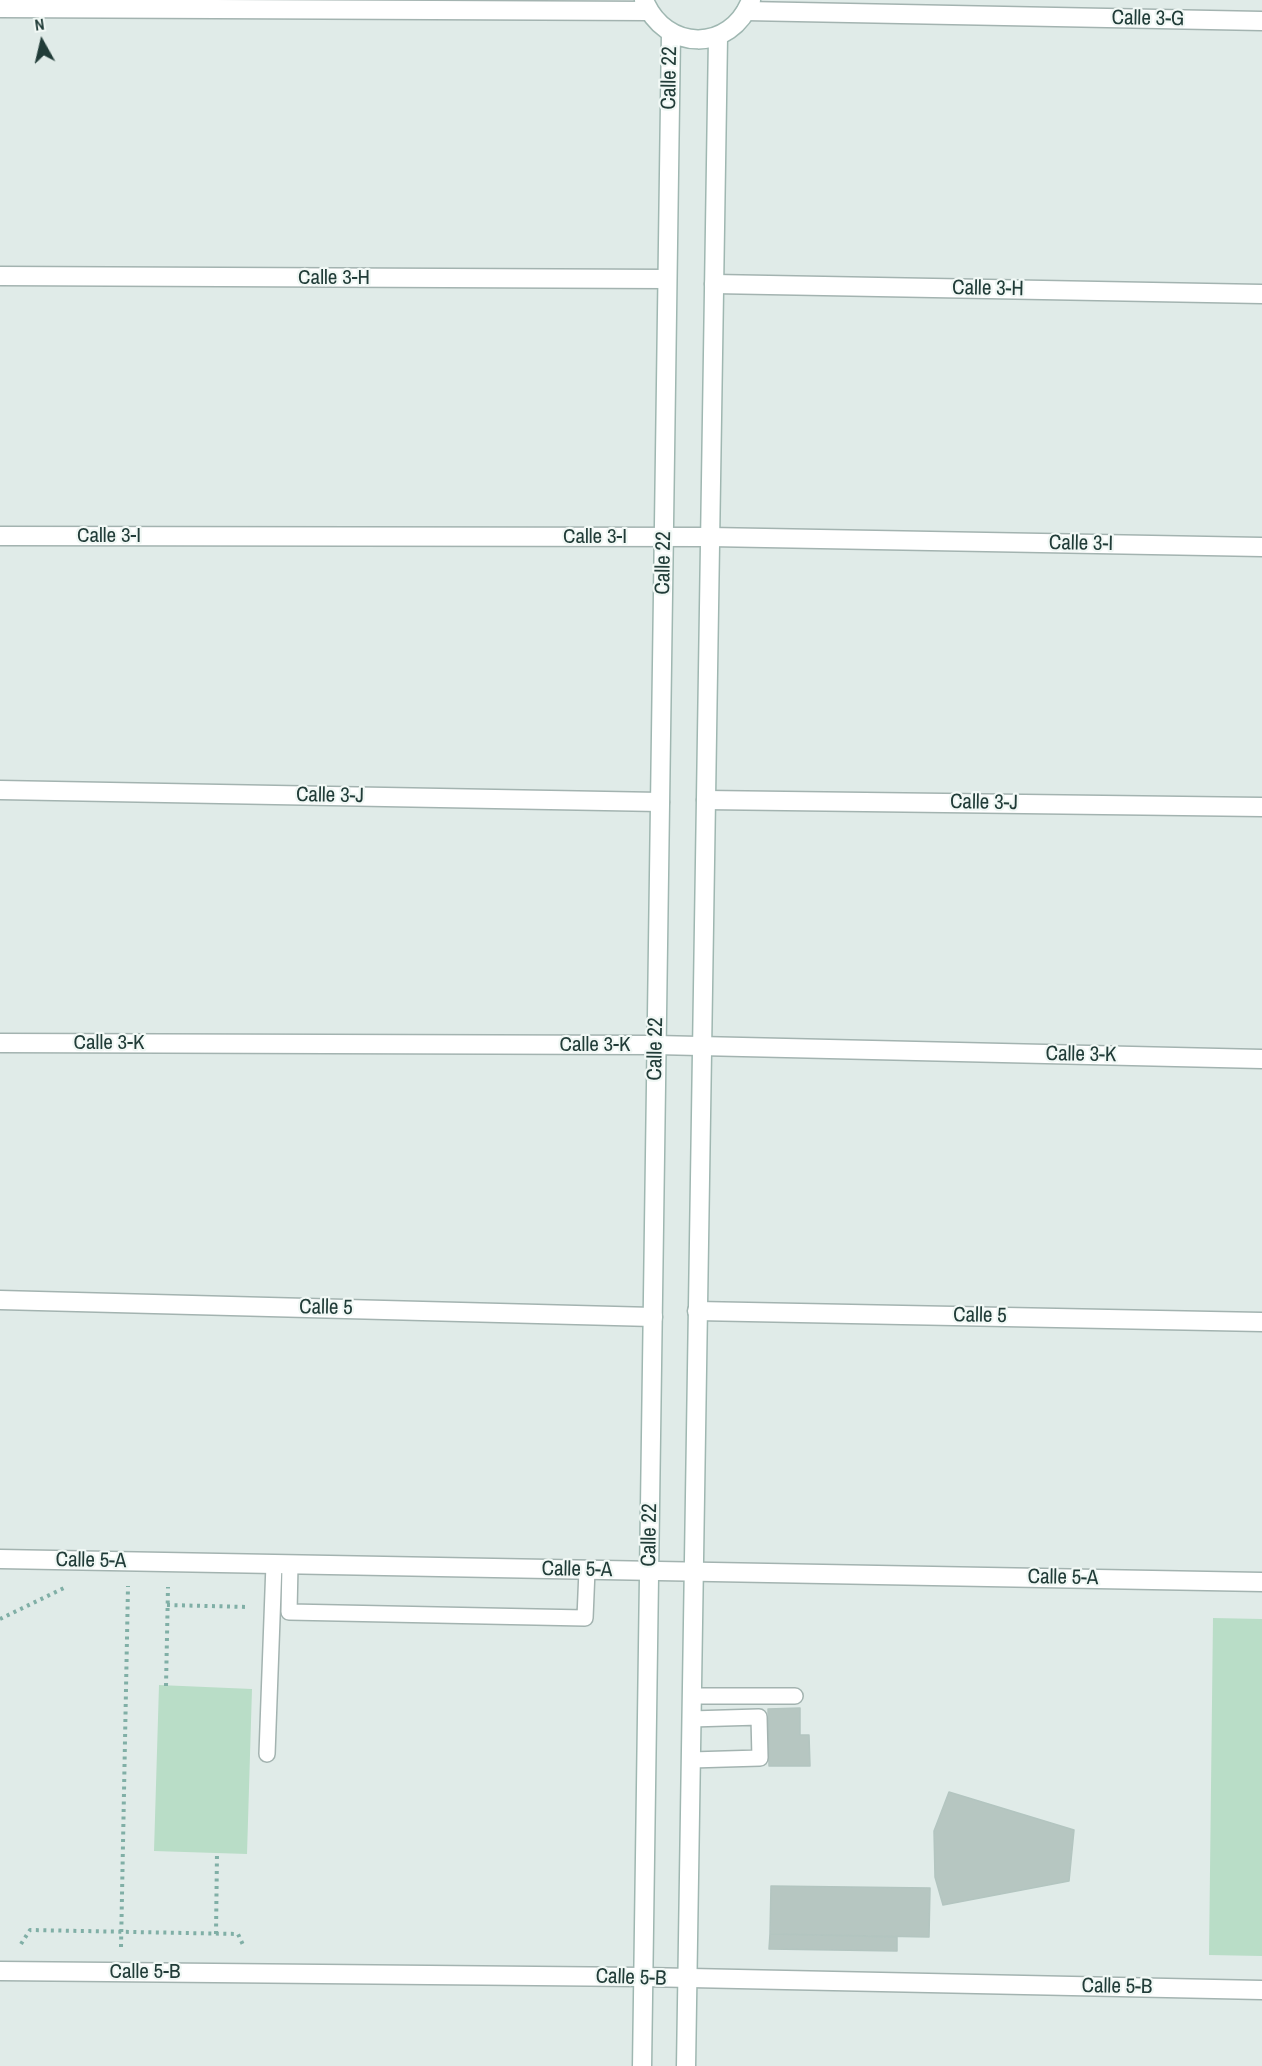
<!DOCTYPE html>
<style>
body{margin:0}
#map{position:relative;width:1262px;height:2066px;overflow:hidden;background:#e0ebe8;font-family:"Archivo Narrow",sans-serif}
canvas{display:block}
.north{position:absolute;left:12px;top:12px;width:60px;height:60px;-webkit-text-stroke:4px #f1f8f5;paint-order:stroke;rotate:352deg;font-size:16px;font-weight:700;line-height:24px;text-align:center;color:#213c38}
.north::after{content:'';display:block;margin:auto;width:21px;height:27px;background:#213c38;clip-path:polygon(50% 0,100% 100%,50% 72%,0 100%)}
</style>
<div id="map">
<canvas width="1262" height="2066"></canvas>
<div class="north">N</div>
</div>
<script>
const c = document.querySelector('canvas').getContext('2d');
c.lineJoin = 'round';
function fillPath(path, color) {
  c.fillStyle = color;
  c.fill(path, 'evenodd');
}
function stroke(path, color, width, dash) {
  c.strokeStyle = color;
  c.lineWidth = width;
  c.lineCap = dash ? 'butt' : 'round';
  c.setLineDash(dash || []);
  c.stroke(path);
}
function label(font, color, halo, rows, align = 'center') {
  c.font = font + ' "Archivo Narrow",sans-serif';
  c.lineWidth = 4.5;
  c.setLineDash([]);
  c.textBaseline = 'middle';
  c.strokeStyle = halo;
  c.fillStyle = color;
  for (const [text, x, y, turn = 0] of rows) {
    c.save();
    c.translate(x, y);
    c.rotate((+turn || 0) * Math.PI / 180);
    c.textAlign = isNaN(turn) ? turn : align;
    if (halo) c.strokeText(text, 0, 0);
    c.fillText(text, 0, 0);
    c.restore();
  }
}
const green = new Path2D(`
 M1213,1618L1262,1619V1956L1209,1955Z
 M159,1685L252,1689L247,1854L154,1851Z`);
const building = new Path2D(`
 M800,1708V1735H809L810,1766H769L768,1709Z
 M949,1792L1074,1830L1069,1881L943,1905L935,1877L934,1831Z
 M771,1886L930,1888L929,1937L770,1934Z
 M770,1934L897,1937V1951L769,1949Z`);
const path = new Path2D(`
 M167,1605L248,1607
 M0,1619L64,1588
 M166,1686L168,1587
 M216,1934L217,1853
 M21,1944L30,1930L238,1934L244,1947
 M121,1947L128,1586`);
const lane = new Path2D(`
 M290,1565L289,1612L585,1618L587,1570
 M691,1696H795
 M267,1754L274,1564
 M691,1760L760,1758L759,1717L691,1719`);
const street = new Path2D(`
 M0,8L649,11
 M746,11L1262,21
 M0,276L667,279
 M714,284L1262,294
 M0,536L710,537L1262,547
 M0,790L660,802
 M706,800L1262,807
 M0,1043L656,1045L1262,1059
 M0,1300L653,1317
 M697,1311L1262,1322
 M0,1559L1262,1582
 M0,1971L643,1977L1262,1990`);
const secondary = new Path2D(`
 M644,0C665,52 731,53 751,0
 M642,2066L671,33
 M686,2066L718,37`);
const streetNames = [
 ["Calle 3-G",1148,19,1],
 ["Calle 22",670,78,-89],
 ["Calle 3-H",334,278],
 ["Calle 3-H",988,289,1],
 ["Calle 3-I",109,536],
 ["Calle 3-I",595,537],
 ["Calle 3-I",1081,544,1],
 ["Calle 22",664,563,-89],
 ["Calle 3-J",330,796,1],
 ["Calle 3-J",984,803,1],
 ["Calle 3-K",109,1043],
 ["Calle 3-K",595,1045],
 ["Calle 22",656,1049,-89],
 ["Calle 3-K",1081,1055,1],
 ["Calle 5",326,1308,1],
 ["Calle 5",980,1316,1],
 ["Calle 22",650,1535,-89],
 ["Calle 5-A",91,1561,1],
 ["Calle 5-A",577,1570,1],
 ["Calle 5-A",1063,1578,1],
 ["Calle 5-B",145,1972],
 ["Calle 5-B",631,1978,2],
 ["Calle 5-B",1117,1987,1]
];
fillPath(green, '#b9ddc7');
fillPath(building, '#b6c6c1');
stroke(building, '#b3c5c0', 1.5);
stroke(lane, '#a3b3b0', 18);
stroke(street, '#a3b3b0', 21);
stroke(secondary, '#9fb7b1', 21);
stroke(path, '#80afa6', 4, [3, 4.5]);
stroke(lane, '#fff', 15);
stroke(street, '#fff', 18);
stroke(secondary, '#fff', 18);
label('21px', '#213c38', '#f1f8f5', streetNames);
</script>
